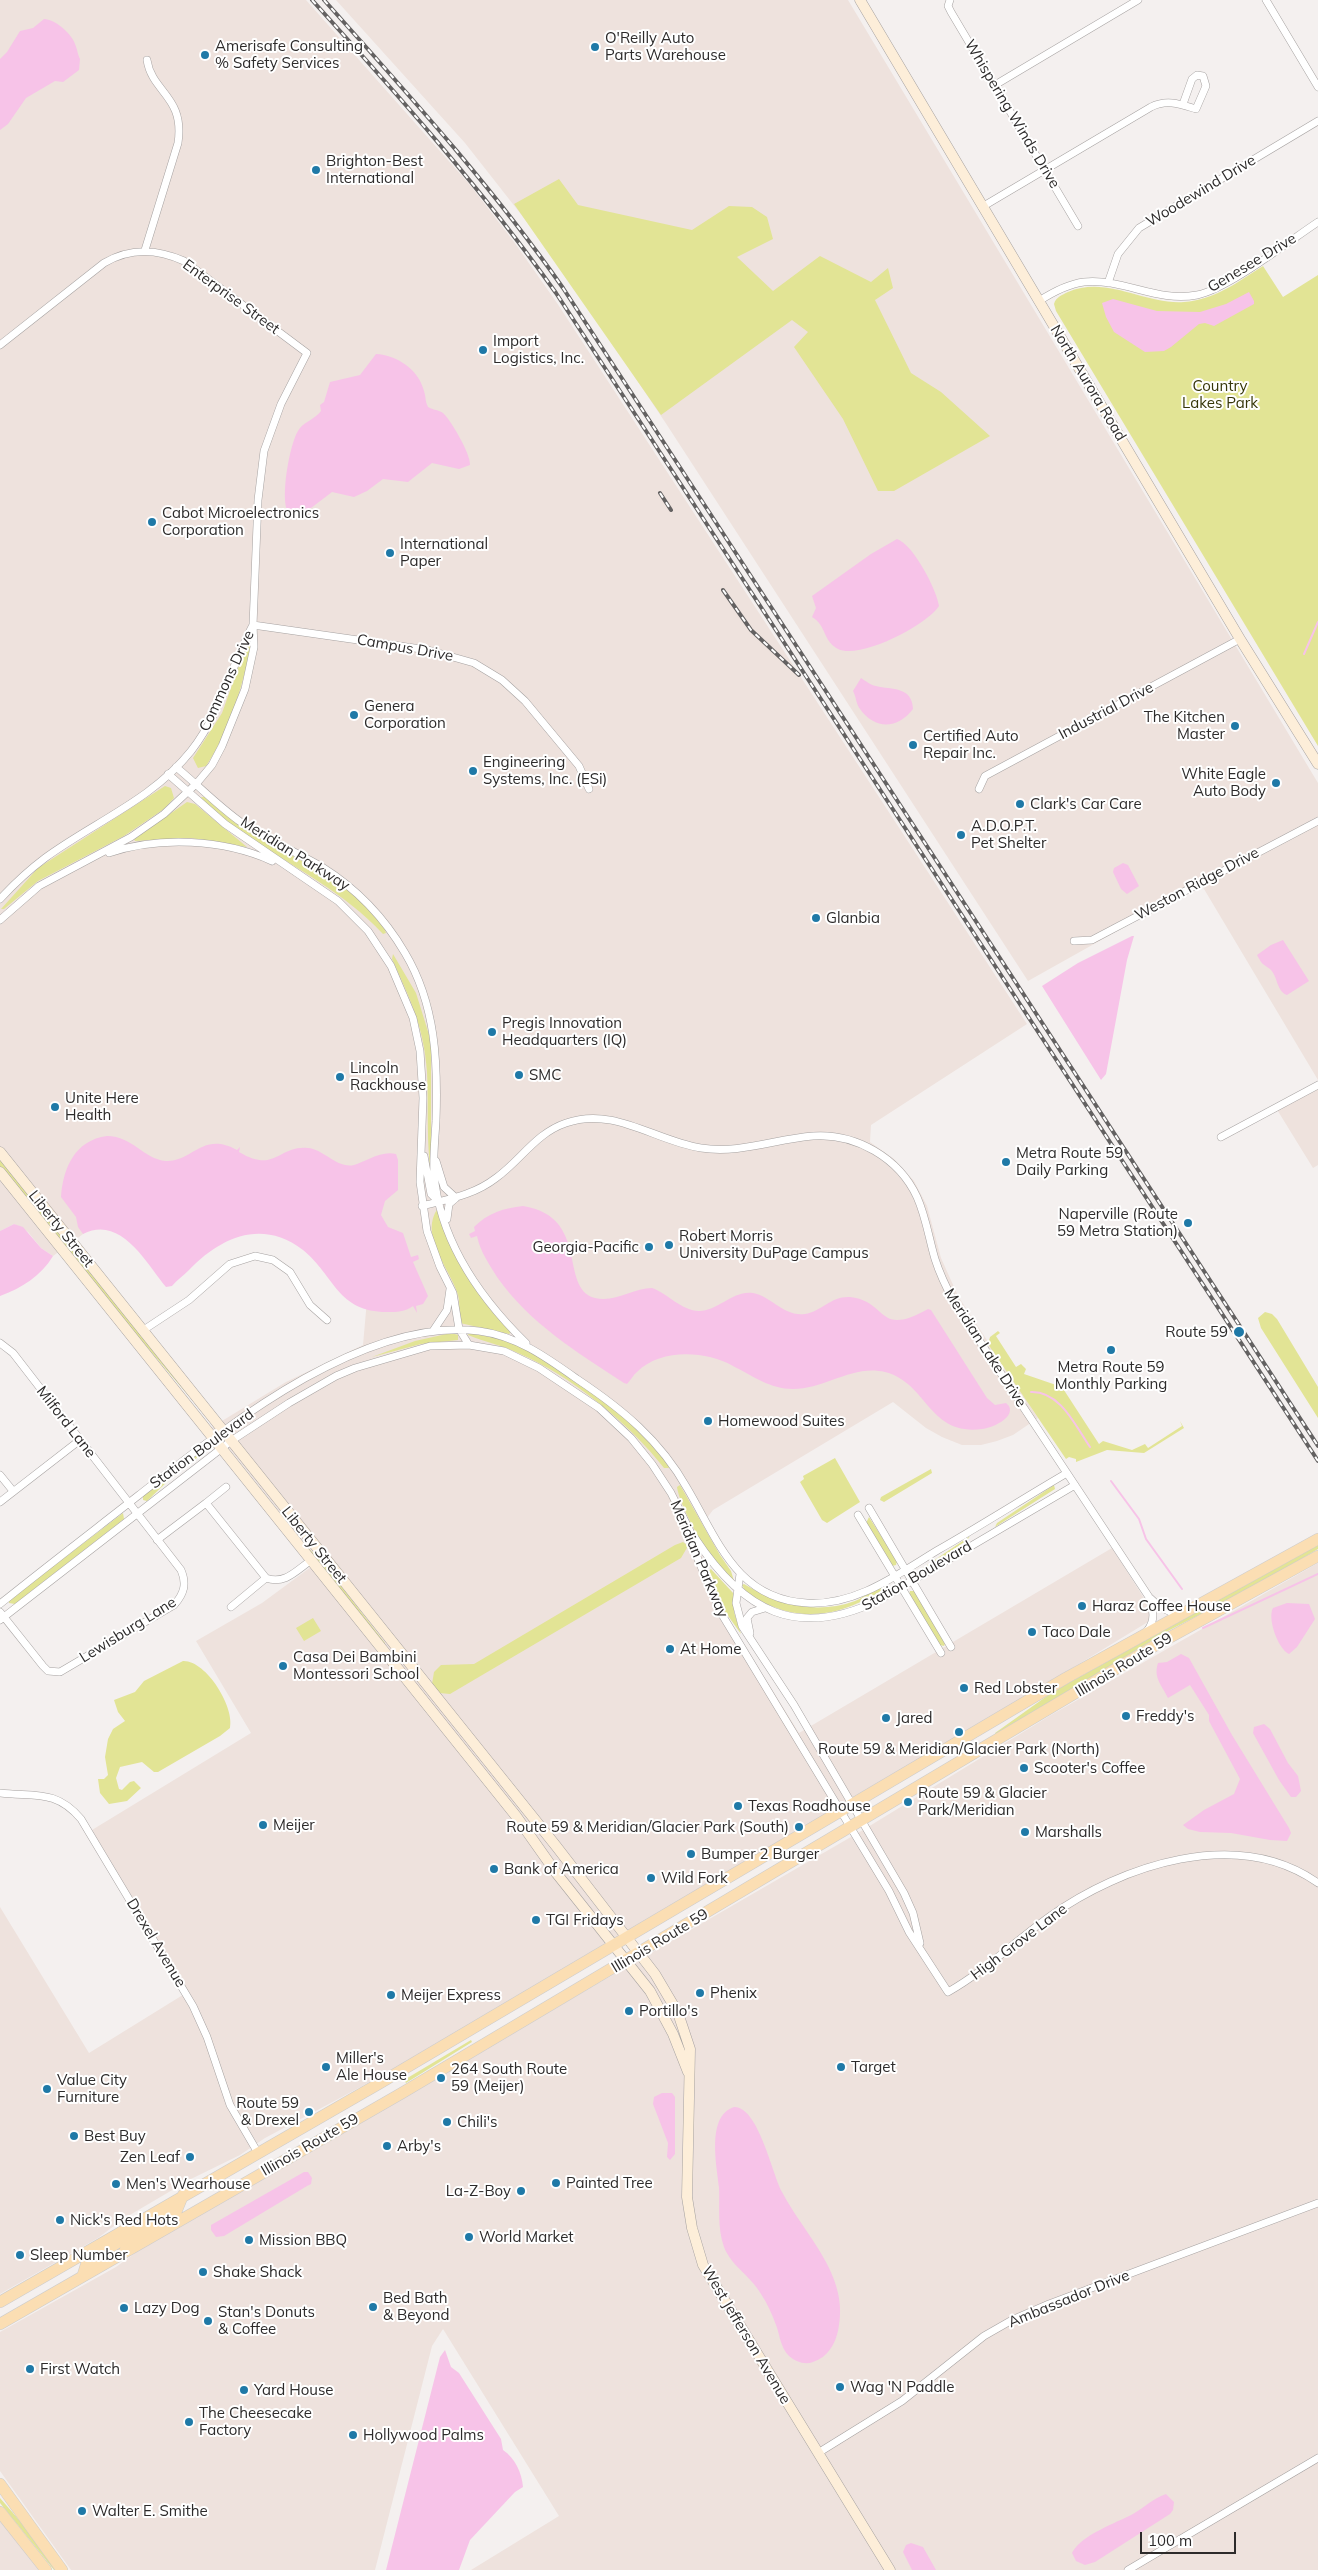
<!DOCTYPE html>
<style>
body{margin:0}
#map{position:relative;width:1318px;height:2570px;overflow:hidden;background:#f4f0ef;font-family:Mulish,sans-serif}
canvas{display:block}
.scale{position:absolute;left:1140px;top:2532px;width:96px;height:22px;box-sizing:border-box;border:2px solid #2d2b2b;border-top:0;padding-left:6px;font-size:15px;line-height:18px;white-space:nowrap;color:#2d2b2b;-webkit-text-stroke:4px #fff;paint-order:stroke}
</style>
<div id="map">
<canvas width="1318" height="2570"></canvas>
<div class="scale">100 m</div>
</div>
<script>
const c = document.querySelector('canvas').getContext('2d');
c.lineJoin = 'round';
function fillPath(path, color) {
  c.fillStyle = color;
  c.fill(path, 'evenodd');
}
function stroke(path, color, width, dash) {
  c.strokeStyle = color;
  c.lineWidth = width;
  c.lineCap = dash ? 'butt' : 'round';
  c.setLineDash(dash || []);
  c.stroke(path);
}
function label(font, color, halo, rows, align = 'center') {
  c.font = font + ' Mulish,sans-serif';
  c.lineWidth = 4;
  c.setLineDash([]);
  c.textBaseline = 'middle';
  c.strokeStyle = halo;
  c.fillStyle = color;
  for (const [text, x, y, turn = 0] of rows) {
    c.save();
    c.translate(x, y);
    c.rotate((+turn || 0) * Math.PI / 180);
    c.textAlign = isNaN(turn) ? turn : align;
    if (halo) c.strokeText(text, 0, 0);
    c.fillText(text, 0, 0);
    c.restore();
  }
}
const built = new Path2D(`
 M0,0H306L470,185L514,242L557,303L1027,1024L871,1125L870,1142L894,1159L914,1181L927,1206L941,1258L958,1296L1038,1418L1013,1435L997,1441L981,1445H962L942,1437L926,1428L893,1402L713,1510L694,1535L718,1597L732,1625L799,1733L1112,1548L1156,1617L843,1808L526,1995L355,2090L265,2138L240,2155L191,2179L123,2219L98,2238L0,2294V1907L89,2053L186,1993L92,1830L251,1733L196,1641L262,1603L319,1561L212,1427L286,1382L363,1345L367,1300L309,1236L120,1207L53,1256L41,1248L28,1232L14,1224L0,1231Z
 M336,0H848L1318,783V1080L1201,884L1028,981L665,422L571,282L538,236L465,143Z
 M1318,1086V1165L1313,1168L1276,1108Z
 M1318,1563V2570H471L559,2516L443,2329L432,2346L375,2570H71L0,2471V2332L116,2267L142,2248L200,2214L863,1830L1051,1715Z
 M0,2520L39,2570H0Z`);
const green = new Path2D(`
 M559,179L578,205L692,230L729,206L752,207L767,217L773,239L737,257L773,291L820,256L871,282L888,268L893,288L875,300L911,373L941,392L990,436L894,491H878L843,419L794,347L808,332L792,320L661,415L514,204Z
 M1263,266L1283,297L1318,275V746L1056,311L1054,304C1056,297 1062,295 1068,292C1107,275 1145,305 1184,302C1214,300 1238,282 1263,266Z
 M249,645L251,648C241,689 230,731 206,766L198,768L193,758L222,713L246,646Z
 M165,786L171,788L174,798L164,809L124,836L38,881L4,909H1L38,868Z
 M201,797H205C221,810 236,824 253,834C284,853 379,895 386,933L383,934C344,892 294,868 248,836C233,826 210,813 201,797Z
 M187,802L195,804L247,847L191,838L135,841L134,839Z
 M393,954L416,993L431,1041V1151L435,1194C425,1154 429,1113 427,1072C424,1027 410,999 392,959Z
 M0,1157L210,1421L113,1307L0,1166Z
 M438,1208L473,1286L511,1332L509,1334L460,1323C458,1313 461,1302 457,1292C448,1266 419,1235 438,1208Z
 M1265,1312L1272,1314L1277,1319L1318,1387V1418L1261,1328L1258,1318Z
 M998,1331L1000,1333L996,1336L1016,1367L1021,1364L1026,1369L1024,1374L1059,1386L1062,1382L1066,1384L1062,1387L1099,1444L1103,1441L1132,1450L1145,1444L1148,1448L1182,1426L1180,1421L1184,1428L1144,1453L1107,1450L1076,1462V1459L1069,1457L1066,1459L988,1344L990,1337Z
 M451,1333L458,1335V1340L421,1344L372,1357L415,1341Z
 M469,1333C485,1336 500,1338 514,1344C545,1356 662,1437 669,1468H664C630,1424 570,1375 518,1353C502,1345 485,1342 468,1335Z
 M202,1450L203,1453L169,1480L147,1501L143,1500V1496Z
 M835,1458L860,1502L827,1523L822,1520L800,1482L804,1479L803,1476Z
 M931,1469L932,1473L884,1502L880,1500L881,1497Z
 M680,1485L720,1555L731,1571L734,1581C716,1572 680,1509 677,1487Z
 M1054,1485L1055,1489L995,1527L997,1523Z
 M123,1513L124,1519L15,1604L9,1603V1600Z
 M869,1517L897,1561L896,1565L892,1566L866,1523Z
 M291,1529L327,1568L385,1643L384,1644Z
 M970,1536L967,1540L929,1567L917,1572Z
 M683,1542L688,1546L681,1558L450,1694L439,1693L432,1684L434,1672L441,1665L474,1664L675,1545Z
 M1318,1545V1549L1268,1579L1168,1631L996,1735L995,1733L1054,1691Z
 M711,1569L734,1594V1612L741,1634L721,1606L707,1572Z
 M744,1584C778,1605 816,1615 855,1601C865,1597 878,1585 889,1585C883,1591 874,1595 866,1599C833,1617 797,1620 763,1602C754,1598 746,1594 742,1585Z
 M910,1591H915L945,1644L944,1646L940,1645L909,1595Z
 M313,1618L321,1631L304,1641L296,1628Z
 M183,1661C206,1660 235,1707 230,1728L220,1736L158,1772H154L142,1762L120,1767L116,1778L119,1789L122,1790L130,1782L134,1781L141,1788L127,1801L109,1804L100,1793L98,1779H104L108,1775L105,1757L108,1739L113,1729L125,1721L118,1712L114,1700L135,1692L144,1681Z
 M471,2040L472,2042L406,2083L404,2080Z
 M0,2498L33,2536L57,2570H54L0,2503Z`);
const water = new Path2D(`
 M44,19C55,19 72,34 75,44C78,51 77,53 80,59L79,70L63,82L55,81L26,98L8,124L0,130V59L7,52L20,31L33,28Z
 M1249,292L1254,301V304L1214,326L1205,323L1199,324L1171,347L1164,351L1145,352L1114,332L1106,317L1102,303L1113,299L1157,311L1200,312L1226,304Z
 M376,354C397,355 419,370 424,391C426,397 425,401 428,407C433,410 439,410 443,413C450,419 471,454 470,465L459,469L432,463L408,482L383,479L367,491L354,497L332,492L311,508L289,514C279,502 290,439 300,428C306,421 315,419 321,411L320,405L324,402L330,382L360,375Z
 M897,539C913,544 937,590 939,606C927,625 860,660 838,649C822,640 827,626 812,617L816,608L812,596L871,554Z
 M861,678C866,681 870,685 876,686C892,690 912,686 913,709C898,729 875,730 860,709C856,704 856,696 853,691Z
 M1123,863L1128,865L1139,886L1127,894L1121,889L1113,872L1114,868Z
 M1132,936H1134L1127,960L1106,1074L1101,1080L1042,986L1078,963Z
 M1283,940L1309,981L1287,995C1276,991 1278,976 1270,969C1262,963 1263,966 1257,955L1271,945Z
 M107,1136C133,1136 143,1159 166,1161C193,1162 202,1131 237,1150L240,1147L239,1152C276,1174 278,1145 308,1148C323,1149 338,1169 354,1165C365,1162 381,1150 396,1154L398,1160V1190L385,1201L381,1215L388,1227L403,1233L411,1257L418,1255L419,1259L413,1262L428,1296L423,1304L416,1306L417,1313L413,1306C405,1312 397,1312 387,1312C337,1312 335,1276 303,1250C261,1218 220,1238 189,1270C183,1276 177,1280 172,1286L166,1287C147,1264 121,1214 83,1234L78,1227L76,1217L61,1197C63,1168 75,1140 107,1136Z
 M523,1206C591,1217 558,1288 595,1298C615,1303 633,1288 652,1288C667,1293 682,1311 699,1311C718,1311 733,1290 753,1293C771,1296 784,1317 805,1314C822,1311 831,1296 850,1297C888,1301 877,1338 928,1309L931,1310L987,1398L995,1405L1006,1403L1009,1406C1015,1418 992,1428 982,1429C928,1436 928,1383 885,1372C853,1364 825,1389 793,1389C770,1389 753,1376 733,1366C706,1351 661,1348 637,1372C633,1375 631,1380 627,1384L624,1383C577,1352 530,1324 497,1277C489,1264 480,1251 477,1236L471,1238L469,1234L475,1231L474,1227C488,1213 504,1208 523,1206Z
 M14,1224L23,1227L41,1248L53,1256C41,1276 22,1288 0,1296V1231Z
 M1287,1603L1309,1604L1315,1619L1297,1647L1289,1654C1278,1649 1267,1618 1273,1608Z
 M1181,1654L1189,1658L1232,1735L1289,1828L1291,1833L1287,1841L1270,1840L1231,1833L1200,1832L1188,1829L1183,1825L1204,1810L1234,1794L1240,1779L1209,1721V1715L1190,1685L1168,1698C1162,1685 1153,1678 1158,1663L1167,1662Z
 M1264,1724L1270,1729L1288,1763L1298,1776L1301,1791L1296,1797H1291L1279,1780L1253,1733L1254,1727Z
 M662,2093H672L675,2097V2154L670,2160L667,2157L668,2143L653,2104L654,2097Z
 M734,2107C758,2106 772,2173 782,2192C805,2236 851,2276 838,2331C835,2344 828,2357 813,2362C805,2365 796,2362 789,2356C780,2347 780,2335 776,2325C772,2314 767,2303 761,2294C751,2276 732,2267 724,2247C717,2227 720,2207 719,2187C717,2166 706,2116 734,2107Z
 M304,2172H308L312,2178L311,2184L307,2186L224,2236L216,2237L211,2230V2225Z
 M445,2350L451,2367L459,2373L501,2439L503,2450C515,2458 522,2473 523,2487L515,2492L470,2540L459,2570H386L440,2357Z
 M1166,2494L1174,2502L1173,2510L1170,2514L1095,2562L1085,2565L1076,2561L1072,2553C1081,2535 1116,2523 1133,2514C1145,2507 1152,2499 1166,2494Z
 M911,2543L923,2547L936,2570H912L903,2552L906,2545Z`);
const stream = new Path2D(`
 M1304,654L1318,622
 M1031,1392C1060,1391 1075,1425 1090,1447
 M1111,1481L1139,1519L1146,1539L1182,1589
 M1203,1628L1318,1574`);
const street = new Path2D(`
 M950,0L948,6L951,12L1078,226
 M1266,0L1318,87
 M995,85L1138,0
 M982,207L1151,107C1167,99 1180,104 1196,109L1206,86L1203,76L1197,75L1192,79L1183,104
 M145,250L178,143C185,96 152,93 147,60
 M1108,283L1118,254L1139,228L1318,121
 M1039,301C1053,292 1068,284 1084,282C1123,278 1158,303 1197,295C1228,289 1289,241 1318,222
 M0,345L104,263C131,247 157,249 184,261L307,353L281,404L264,451L258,500L253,625L254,647L245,689L222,746L212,765L197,783L164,814L131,837L39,886L0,920
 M253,625L428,650L474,663L502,680L525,701L579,766L589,789
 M176,767C198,785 219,807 242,823C268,840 296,852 322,867C357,889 384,917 405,953C436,1005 438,1063 436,1121C435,1138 433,1157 434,1174C440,1241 480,1298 526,1343
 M168,774L225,824L338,901L368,931L391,966L413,1018L420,1051L423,1098L420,1182L427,1231L440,1267L453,1293L459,1329L469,1345
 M979,789L985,776L1240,639
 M109,853C160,836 223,839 272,861
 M0,899C14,884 29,870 45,858C94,822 152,800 191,751C222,711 230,668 253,625
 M1074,941L1092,940L1318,821
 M1221,1137L1318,1085
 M424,1156L431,1194L439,1202
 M436,1161L444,1187L456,1198
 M422,1206C449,1199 474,1195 496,1178C521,1160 536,1133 566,1123C614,1106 655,1141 701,1148C740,1154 775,1139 813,1136C856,1133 899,1158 917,1197C926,1217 929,1239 935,1259C940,1275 947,1289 955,1304L1149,1597L1160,1607L1177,1615
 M447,1219L449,1204L456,1198
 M142,1331L189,1300L230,1264L255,1256L273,1260L290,1272L310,1305L327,1320
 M433,1331L447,1310L450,1289
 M0,1343L13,1353L181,1570C187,1584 184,1594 174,1605L60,1672L48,1671L43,1666L0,1612
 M0,1475L13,1491
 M0,1502L80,1440
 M206,1503L226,1487
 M869,1508L951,1647
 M858,1515L941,1653
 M695,1538C743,1611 797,1641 881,1599L1075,1485
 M157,1540L206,1503L266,1578C284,1585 296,1571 310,1561
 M740,1574L736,1603L742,1626L794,1705L904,1893L913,1913L920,1943
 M0,1604C46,1567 93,1531 139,1495C225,1428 363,1316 479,1331C517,1336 546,1357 577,1379C622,1409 660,1440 687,1488C718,1540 736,1599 807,1603C856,1606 898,1574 938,1550C982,1525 1024,1498 1067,1473
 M231,1607L266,1578
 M0,1620L231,1441L289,1403L336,1376L355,1368L430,1346L469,1345L504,1351L539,1368L599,1408L631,1438L652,1464L671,1493L690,1531L697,1557L721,1613L889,1891L909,1932L948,1992C985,1971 1014,1942 1049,1917C1122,1865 1237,1826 1318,1883
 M1147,1631C1156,1620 1153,1610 1149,1597
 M750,1633L747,1618L752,1612L765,1608
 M0,1793C34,1797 56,1789 81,1819L193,2006L207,2037L230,2105L258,2153
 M818,2453L902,2401L984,2336L1012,2320L1049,2304L1318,2203
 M1128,2570L1318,2458`);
const secondary = new Path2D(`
 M860,0L1240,639L1318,764
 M0,1152L556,1846L655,1974L678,2013L690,2049L687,2197L692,2228L703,2265L890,2570
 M0,1172L516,1816L557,1874L650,1991L673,2034L688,2072`);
const primary = new Path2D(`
 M125,2251L129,2240L176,2212L183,2195
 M83,2275L87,2262L120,2241L121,2232
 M0,2302L380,2083L1066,1678L1318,1539
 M0,2324L402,2093L1156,1645L1318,1556
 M0,2484L62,2570
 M0,2512L46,2570`);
const rail = new Path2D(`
 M312,0C398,95 482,189 556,293L1318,1461
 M324,0C407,93 491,185 563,288L1318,1446
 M660,493L671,510
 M723,590L751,630L799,675`);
const markers = [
 [595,47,5,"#1f79a7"],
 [205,55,5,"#1f79a7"],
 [316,170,5,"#1f79a7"],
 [483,350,5,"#1f79a7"],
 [152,522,5,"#1f79a7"],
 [390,553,5,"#1f79a7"],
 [354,715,5,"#1f79a7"],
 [1235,726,5,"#1f79a7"],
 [913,745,5,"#1f79a7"],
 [473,771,5,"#1f79a7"],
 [1276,783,5,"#1f79a7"],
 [1020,804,5,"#1f79a7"],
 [961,835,5,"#1f79a7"],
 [816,918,5,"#1f79a7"],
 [492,1032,5,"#1f79a7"],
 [519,1075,5,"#1f79a7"],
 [340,1077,5,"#1f79a7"],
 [55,1107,5,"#1f79a7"],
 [1006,1162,5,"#1f79a7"],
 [1188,1223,5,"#1f79a7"],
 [669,1245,5,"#1f79a7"],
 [649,1247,5,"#1f79a7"],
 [1239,1332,6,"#1f79a7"],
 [1111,1350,5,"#1f79a7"],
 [708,1421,5,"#1f79a7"],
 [1082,1606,5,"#1f79a7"],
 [1032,1632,5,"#1f79a7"],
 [670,1649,5,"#1f79a7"],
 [283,1666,5,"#1f79a7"],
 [964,1688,5,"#1f79a7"],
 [1126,1716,5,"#1f79a7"],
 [886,1718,5,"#1f79a7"],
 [959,1732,5,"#1f79a7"],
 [1024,1768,5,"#1f79a7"],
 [908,1802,5,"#1f79a7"],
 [738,1806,5,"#1f79a7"],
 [263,1825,5,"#1f79a7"],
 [799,1827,5,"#1f79a7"],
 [1025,1832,5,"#1f79a7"],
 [691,1854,5,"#1f79a7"],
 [494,1869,5,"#1f79a7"],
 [651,1878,5,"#1f79a7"],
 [536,1920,5,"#1f79a7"],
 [700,1993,5,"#1f79a7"],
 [391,1995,5,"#1f79a7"],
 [629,2011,5,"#1f79a7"],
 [326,2067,5,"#1f79a7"],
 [841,2067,5,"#1f79a7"],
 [441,2078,5,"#1f79a7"],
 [47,2089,5,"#1f79a7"],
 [309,2112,5,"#1f79a7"],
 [447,2122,5,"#1f79a7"],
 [74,2136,5,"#1f79a7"],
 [387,2146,5,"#1f79a7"],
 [190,2157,5,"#1f79a7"],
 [556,2183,5,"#1f79a7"],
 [116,2184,5,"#1f79a7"],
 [521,2191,5,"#1f79a7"],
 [60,2220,5,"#1f79a7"],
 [469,2237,5,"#1f79a7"],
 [249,2240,5,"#1f79a7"],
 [20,2255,5,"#1f79a7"],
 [203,2272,5,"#1f79a7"],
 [373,2307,5,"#1f79a7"],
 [124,2308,5,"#1f79a7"],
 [208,2321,5,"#1f79a7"],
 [30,2369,5,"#1f79a7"],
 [840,2387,5,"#1f79a7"],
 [244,2390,5,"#1f79a7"],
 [189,2422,5,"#1f79a7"],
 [353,2435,5,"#1f79a7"],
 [82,2511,5,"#1f79a7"]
];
const poiNames = [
 ["O'Reilly Auto",605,38],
 ["Parts Warehouse",605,55],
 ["Amerisafe Consulting",215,46],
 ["% Safety Services",215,63],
 ["Brighton-Best",326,161],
 ["International",326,178],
 ["Import",493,341],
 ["Logistics, Inc.",493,358],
 ["Cabot Microelectronics",162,513],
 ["Corporation",162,530],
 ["International",400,544],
 ["Paper",400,561],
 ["Genera",364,706],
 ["Corporation",364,723],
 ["The Kitchen",1225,717,"right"],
 ["Master",1225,734,"right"],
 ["Certified Auto",923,736],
 ["Repair Inc.",923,753],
 ["Engineering",483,762],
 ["Systems, Inc. (ESi)",483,779],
 ["White Eagle",1266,774,"right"],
 ["Auto Body",1266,791,"right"],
 ["Clark's Car Care",1030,804],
 ["A.D.O.P.T.",971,826],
 ["Pet Shelter",971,843],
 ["Glanbia",826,918],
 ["Pregis Innovation",502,1023],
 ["Headquarters (IQ)",502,1040],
 ["Lincoln",350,1068],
 ["Rackhouse",350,1085],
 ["SMC",529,1075],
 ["Unite Here",65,1098],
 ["Health",65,1115],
 ["Metra Route 59",1016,1153],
 ["Daily Parking",1016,1170],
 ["Naperville (Route",1178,1214,"right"],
 ["59 Metra Station)",1178,1231,"right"],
 ["Robert Morris",679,1236],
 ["University DuPage Campus",679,1253],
 ["Georgia-Pacific",639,1247,"right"],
 ["Route 59",1228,1332,"right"],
 ["Metra Route 59",1111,1367,"center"],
 ["Monthly Parking",1111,1384,"center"],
 ["Homewood Suites",718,1421],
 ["Haraz Coffee House",1092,1606],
 ["Taco Dale",1042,1632],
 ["At Home",680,1649],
 ["Casa Dei Bambini",293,1657],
 ["Montessori School",293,1674],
 ["Red Lobster",974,1688],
 ["Freddy's",1136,1716],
 ["Jared",896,1718],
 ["Route 59 & Meridian/Glacier Park (North)",959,1749,"center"],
 ["Scooter's Coffee",1034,1768],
 ["Route 59 & Glacier",918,1793],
 ["Park/Meridian",918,1810],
 ["Texas Roadhouse",748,1806],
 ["Meijer",273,1825],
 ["Route 59 & Meridian/Glacier Park (South)",789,1827,"right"],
 ["Marshalls",1035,1832],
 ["Bumper 2 Burger",701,1854],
 ["Bank of America",504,1869],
 ["Wild Fork",661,1878],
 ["TGI Fridays",546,1920],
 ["Phenix",710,1993],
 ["Meijer Express",401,1995],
 ["Portillo's",639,2011],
 ["Miller's",336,2058],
 ["Ale House",336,2075],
 ["Target",851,2067],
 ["264 South Route",451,2069],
 ["59 (Meijer)",451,2086],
 ["Value City",57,2080],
 ["Furniture",57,2097],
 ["Route 59",299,2103,"right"],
 ["& Drexel",299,2120,"right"],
 ["Chili's",457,2122],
 ["Best Buy",84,2136],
 ["Arby's",397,2146],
 ["Zen Leaf",180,2157,"right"],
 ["Painted Tree",566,2183],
 ["Men's Wearhouse",126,2184],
 ["La-Z-Boy",511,2191,"right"],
 ["Nick's Red Hots",70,2220],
 ["World Market",479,2237],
 ["Mission BBQ",259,2240],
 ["Sleep Number",30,2255],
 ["Shake Shack",213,2272],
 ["Bed Bath",383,2298],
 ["& Beyond",383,2315],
 ["Lazy Dog",134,2308],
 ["Stan's Donuts",218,2312],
 ["& Coffee",218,2329],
 ["First Watch",40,2369],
 ["Wag 'N Paddle",850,2387],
 ["Yard House",254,2390],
 ["The Cheesecake",199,2413],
 ["Factory",199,2430],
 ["Hollywood Palms",363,2435],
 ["Walter E. Smithe",92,2511]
];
const streetNames = [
 ["Whispering Winds Drive",1012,114,59],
 ["Woodewind Drive",1201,191,-31],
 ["Genesee Drive",1252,263,-31],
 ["Enterprise Street",231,297,36],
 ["North Aurora Road",1088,383,59],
 ["Campus Drive",405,648,10],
 ["Commons Drive",227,681,-65],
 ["Industrial Drive",1106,711,-28],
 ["Meridian Parkway",295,854,32],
 ["Weston Ridge Drive",1197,884,-28],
 ["Liberty Street",61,1229,51],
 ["Meridian Lake Drive",985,1348,57],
 ["Milford Lane",66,1422,52],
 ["Station Boulevard",202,1449,-36],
 ["Liberty Street",314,1545,51],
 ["Meridian Parkway",699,1559,67],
 ["Station Boulevard",917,1576,-30],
 ["Lewisburg Lane",128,1630,-32],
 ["Illinois Route 59",1124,1665,-31],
 ["Illinois Route 59",660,1941,-31],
 ["High Grove Lane",1019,1942,-37],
 ["Drexel Avenue",156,1943,59],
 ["Illinois Route 59",310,2145,-30],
 ["Ambassador Drive",1069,2299,-22],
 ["West Jefferson Avenue",746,2335,59]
];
const parkNames = [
 ["Country",1220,386],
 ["Lakes Park",1220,403]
];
fillPath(built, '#eee2dd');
fillPath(green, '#e2e495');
fillPath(water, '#f7c3e8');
stroke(stream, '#f7c3e8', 2);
stroke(street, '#a6a2a1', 8);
stroke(secondary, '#a6a2a1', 11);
stroke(primary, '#cdcccc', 12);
stroke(street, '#fff', 7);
stroke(secondary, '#fdeed9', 10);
stroke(primary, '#fbdeb3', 11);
stroke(rail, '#636161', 4);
stroke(rail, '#fff', 2, [5.5]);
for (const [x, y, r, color] of markers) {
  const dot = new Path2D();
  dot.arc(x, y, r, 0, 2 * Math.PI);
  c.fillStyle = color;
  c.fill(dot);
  stroke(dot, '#fff', 2);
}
label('15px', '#2d2b2b', '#fff', poiNames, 'left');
label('15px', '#2d2b2b', '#fff', streetNames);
label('15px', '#363609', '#fff', parkNames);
</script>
